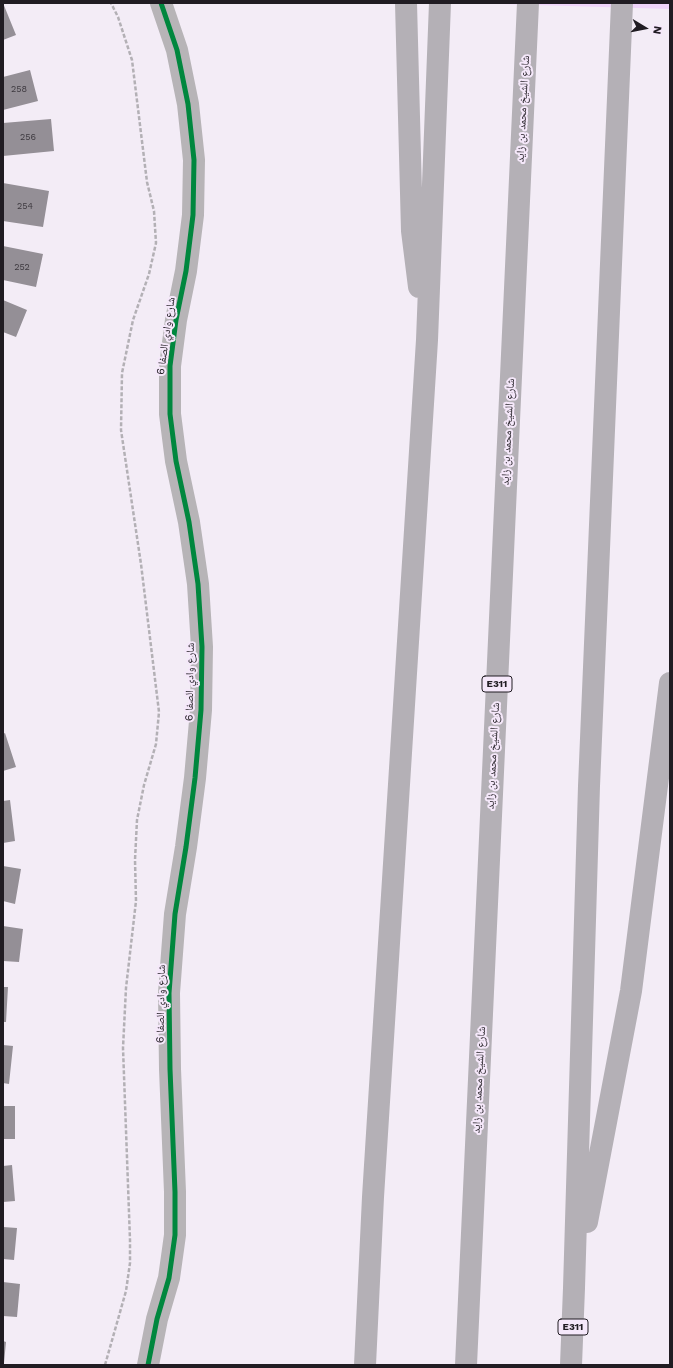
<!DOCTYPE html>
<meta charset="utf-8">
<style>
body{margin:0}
#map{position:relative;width:673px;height:1368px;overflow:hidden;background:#f3ecf6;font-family:"Work Sans",sans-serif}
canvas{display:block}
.frame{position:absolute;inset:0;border:4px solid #201c22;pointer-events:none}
.north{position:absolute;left:625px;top:8px;width:40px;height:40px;-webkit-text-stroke:3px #f5e8fa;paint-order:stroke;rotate:100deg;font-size:11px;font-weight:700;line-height:16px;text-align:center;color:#201c22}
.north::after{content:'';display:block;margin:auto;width:14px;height:18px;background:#201c22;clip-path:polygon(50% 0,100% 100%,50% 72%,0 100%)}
</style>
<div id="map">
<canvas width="673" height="1368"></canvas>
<div class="frame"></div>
<div class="north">N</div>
</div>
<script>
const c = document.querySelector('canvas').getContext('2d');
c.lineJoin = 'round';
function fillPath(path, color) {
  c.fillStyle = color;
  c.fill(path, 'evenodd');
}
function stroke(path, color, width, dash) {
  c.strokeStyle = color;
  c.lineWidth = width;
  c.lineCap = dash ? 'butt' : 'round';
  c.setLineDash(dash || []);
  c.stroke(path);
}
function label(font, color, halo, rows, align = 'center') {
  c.font = font + ' "Work Sans","Noto Naskh Arabic",sans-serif';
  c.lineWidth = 4;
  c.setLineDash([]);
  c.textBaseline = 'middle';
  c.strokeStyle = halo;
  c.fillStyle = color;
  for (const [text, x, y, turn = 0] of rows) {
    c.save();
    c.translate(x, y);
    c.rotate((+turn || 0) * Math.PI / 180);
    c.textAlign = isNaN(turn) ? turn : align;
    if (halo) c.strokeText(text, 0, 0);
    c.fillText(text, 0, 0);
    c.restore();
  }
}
const green = new Path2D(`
 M468,3H670V9Z`);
const building = new Path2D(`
 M3,3L16,35L3,40Z
 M30,70L38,101L3,110V77Z
 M51,119L54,151L3,156V123Z
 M3,183L49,191L43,227L3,221Z
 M3,246L43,254L36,287L3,280Z
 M3,300L27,310L16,337L3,332Z
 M5,733L16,767L3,771V734Z
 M10,800L15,841L3,843V801Z
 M3,866L21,869L15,904L3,901Z
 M3,926L23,929L19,962L3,961Z
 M3,987H8L6,1022H3Z
 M3,1045L13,1046L9,1084L3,1083Z
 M3,1106H15V1139H3Z
 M12,1165L15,1201L3,1202V1166Z
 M3,1227L17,1228L14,1260L3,1259Z
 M3,1282L20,1284L17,1317L3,1316Z
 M3,1341L6,1342L4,1363H3Z`);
const path = new Path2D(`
 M105,1365L126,1291L130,1263V1240L123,1048L126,988L136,901L135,860L137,820L144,785L156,744L159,712L141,564L121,430L122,373L133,320L149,274L156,243L154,211L147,182L132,60L118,17L111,3`);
const minor = new Path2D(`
 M148,1365L157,1319L169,1278L175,1235V1192L170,1069L169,993L175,914L186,847L195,778L201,710L202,647L198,584L189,522L176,461L170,414V366L176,320L186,271L193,215L194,160L188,104L177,50L161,3`);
const highway = new Path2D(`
 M406,3L412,231L419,287
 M587,1222L631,991L670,683
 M365,1365L373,1197L427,340L440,3
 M466,1365L528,3
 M571,1365L574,1288L589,786L622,3`);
const cycleway = new Path2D(`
 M148,1365L157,1319L169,1278L175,1235V1192L170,1069L169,993L175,914L186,847L195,778L201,710L202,647L198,584L189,522L176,461L170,414V366L176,320L186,271L193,215L194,160L188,104L177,50L161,3`);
const numberNames = [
 ["258",19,89],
 ["256",28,137],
 ["254",25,206],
 ["252",22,267]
];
const shields = [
 [497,684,30],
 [573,1327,30]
];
const shieldNames = [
 ["E311",497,684],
 ["E311",573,1327]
];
const streetNames = [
 ["شارع الشيخ محمد بن زايد",523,109,-87],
 ["شارع وادي الصفا 6",166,336,-82],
 ["شارع الشيخ محمد بن زايد",508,432,-87],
 ["شارع وادي الصفا 6",190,682,-89],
 ["شارع الشيخ محمد بن زايد",493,756,-87],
 ["شارع وادي الصفا 6",161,1004,-89],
 ["شارع الشيخ محمد بن زايد",479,1080,-87]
];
fillPath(green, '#efd4fa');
fillPath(building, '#948f96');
stroke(path, '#b3b0b5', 2.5, [4, 2]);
stroke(minor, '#b7b4b7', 22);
stroke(highway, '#b4b0b6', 22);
stroke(cycleway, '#00873e', 5);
label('9px', '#3d393f', null, numberNames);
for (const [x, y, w] of shields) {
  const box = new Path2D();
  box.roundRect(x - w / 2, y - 8, w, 16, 3);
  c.fillStyle = '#f5e8fa';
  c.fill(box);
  stroke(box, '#201c22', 1);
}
label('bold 10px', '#201c22', null, shieldNames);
label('11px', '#201c22', '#f5e8fa', streetNames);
</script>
